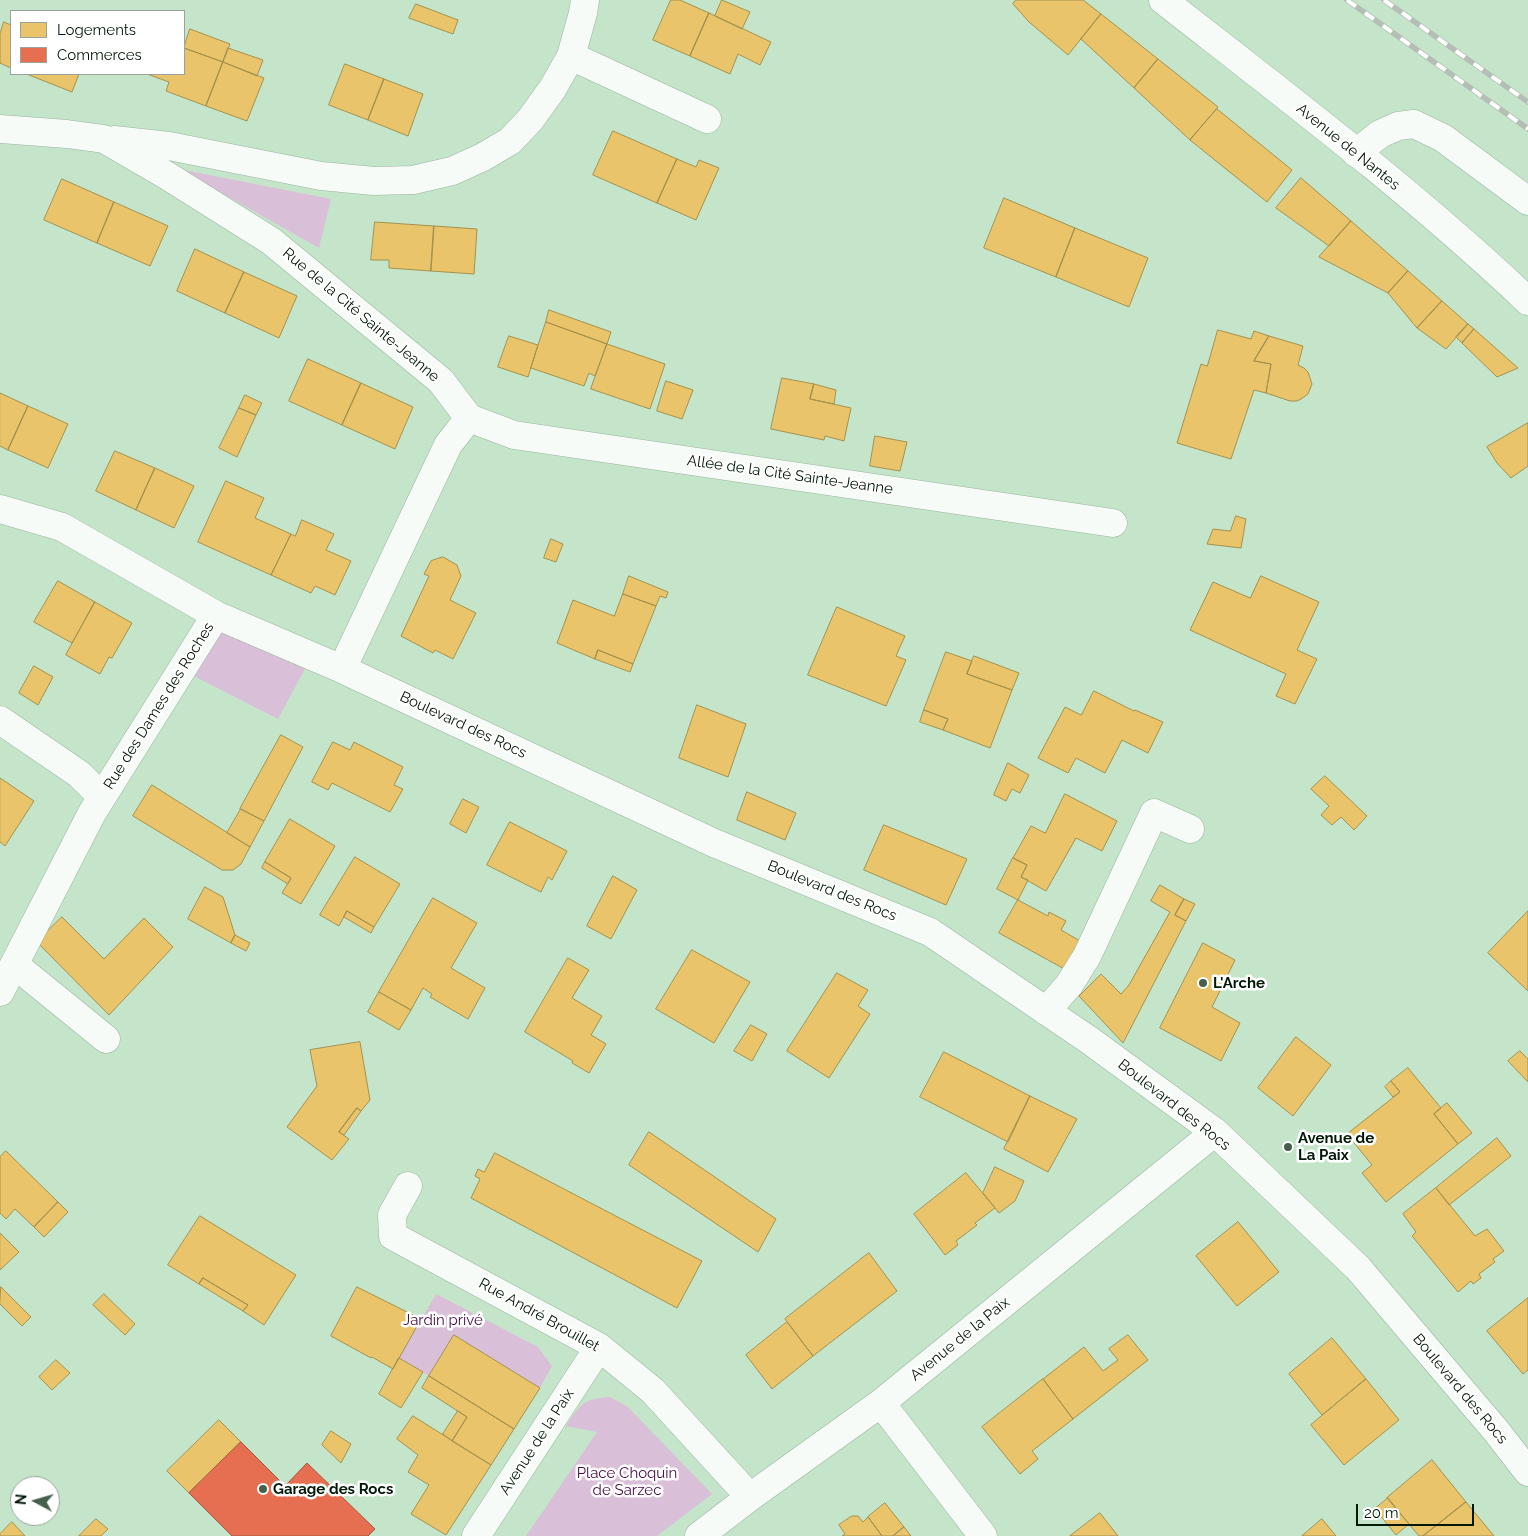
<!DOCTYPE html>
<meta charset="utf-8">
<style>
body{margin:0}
#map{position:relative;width:1528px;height:1536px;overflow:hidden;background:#c4e5ca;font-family:Raleway,sans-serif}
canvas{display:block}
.legend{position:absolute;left:10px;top:10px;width:175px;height:65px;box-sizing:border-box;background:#fff;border:1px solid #9aa39c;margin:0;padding:6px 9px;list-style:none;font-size:15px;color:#021908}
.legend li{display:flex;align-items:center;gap:10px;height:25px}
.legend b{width:25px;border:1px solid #9aa39c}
.north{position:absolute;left:10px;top:1476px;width:50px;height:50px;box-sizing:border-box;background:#fff;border:1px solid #9aa39c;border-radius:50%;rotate:276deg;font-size:14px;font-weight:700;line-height:20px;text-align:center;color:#021908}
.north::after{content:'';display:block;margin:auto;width:18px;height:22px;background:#46604c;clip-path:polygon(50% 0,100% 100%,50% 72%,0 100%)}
.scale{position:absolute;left:1356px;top:1504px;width:118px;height:22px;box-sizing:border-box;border:2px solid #021908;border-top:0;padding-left:6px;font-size:15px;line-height:18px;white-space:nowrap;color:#021908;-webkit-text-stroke:4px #fff;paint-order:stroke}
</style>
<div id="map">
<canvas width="1528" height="1536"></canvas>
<ul class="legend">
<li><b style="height:14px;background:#e9c46a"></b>Logements</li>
<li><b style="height:14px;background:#e76f51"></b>Commerces</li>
</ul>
<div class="north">N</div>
<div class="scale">20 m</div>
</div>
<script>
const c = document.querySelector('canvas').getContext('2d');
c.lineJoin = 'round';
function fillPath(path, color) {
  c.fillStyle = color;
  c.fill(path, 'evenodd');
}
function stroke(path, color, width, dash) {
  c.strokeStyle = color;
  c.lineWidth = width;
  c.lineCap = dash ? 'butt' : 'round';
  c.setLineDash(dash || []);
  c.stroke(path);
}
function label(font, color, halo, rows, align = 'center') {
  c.font = font + ' Raleway,sans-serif';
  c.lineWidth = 5;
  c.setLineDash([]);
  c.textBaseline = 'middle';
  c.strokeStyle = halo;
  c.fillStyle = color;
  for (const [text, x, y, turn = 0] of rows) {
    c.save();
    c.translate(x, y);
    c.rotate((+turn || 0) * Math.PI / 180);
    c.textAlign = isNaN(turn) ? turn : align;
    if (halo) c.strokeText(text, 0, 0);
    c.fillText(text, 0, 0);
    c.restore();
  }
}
const green = new Path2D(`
 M179,169L331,199L319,248Z
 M216,626L306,667L278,719L190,674Z
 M436,1294L538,1347L552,1366L540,1388L454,1336L429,1376L399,1358Z
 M610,1397L628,1407L712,1494L657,1536H526L597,1432L566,1426C581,1404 582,1399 610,1397Z`);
const homes = new Path2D(`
 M671,0H680L709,13L690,56L653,40Z
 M722,0L750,12L742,29L715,16Z
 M1016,0H1083L1101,14L1068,55L1029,22L1013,4Z
 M416,4L458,20L453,34L409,18Z
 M709,13L771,42L760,65L738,54L730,74L690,56Z
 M1101,14L1158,59L1134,88L1081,39Z
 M4,22L11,25V68L0,63V34Z
 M190,29L230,44L223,62L184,48Z
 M184,48L223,62L206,106L166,91L169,82L147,74H184Z
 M228,48L263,60L257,76L223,62Z
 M1158,59L1218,107L1190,140L1134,88Z
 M223,62L264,78L247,121L206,106Z
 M345,64L384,79L368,120L329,105Z
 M30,74H79L72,92L29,75Z
 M384,79L423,94L408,136L368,120Z
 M1217,109L1292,170L1267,202L1190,140Z
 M613,131L677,159L657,203L593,175Z
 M677,159L696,167L699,160L719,168L696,220L657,203Z
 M1301,178L1351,221L1329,246L1276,208Z
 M62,179L114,202L97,243L44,220Z
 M1004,198L1075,228L1056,277L984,248Z
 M114,202L168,226L150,266L97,243Z
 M1351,221L1408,271L1388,293L1319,257Z
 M375,222L434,226L431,271L389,268V260H371Z
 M434,226L477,229L474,274L431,271Z
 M1075,228L1148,258L1129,307L1056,277Z
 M195,249L244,272L225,313L177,291Z
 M1408,271L1442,301L1417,328L1388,293Z
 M244,272L297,296L279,338L225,313Z
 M1442,301L1468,324L1446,349L1417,328Z
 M549,310L611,332L607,344L546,322Z
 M546,322L607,344L595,376L589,373L584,386L531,368Z
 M1468,324L1474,329L1462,343L1456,337Z
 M1474,329L1518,368L1497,377L1462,343Z
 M1218,330L1251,339L1254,331L1269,336L1254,361L1271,364L1266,393L1254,390L1231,459L1177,443L1201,364L1207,366Z
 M509,336L538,345L528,377L498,367Z
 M1269,336L1303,346L1298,365L1304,368L1308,372L1312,384L1308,394L1301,399L1297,401H1290L1266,393L1271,364L1254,361Z
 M607,344L665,364L650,409L591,389Z
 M308,359L361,383L342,425L289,401Z
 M782,378L814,384L810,399L851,408L844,441L825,436L824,440L771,429Z
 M666,381L693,390L682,419L657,411Z
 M361,383L413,407L395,449L342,425Z
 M814,384L836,390L834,404L810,399Z
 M0,393L28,406L8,450L0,446Z
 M245,395L262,403L256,415L239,408Z
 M28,406L68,424L48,468L8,450Z
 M239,408L256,415L237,457L219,448Z
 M1528,423V466L1511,478L1497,463L1487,447Z
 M875,436L907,442L900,471L870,466Z
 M115,451L155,468L136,510L96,491Z
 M155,468L194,486L174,528L136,510Z
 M226,481L264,498L255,518L291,534L271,575L198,542Z
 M1236,516L1246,519L1241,548L1207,544L1213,529L1230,531Z
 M302,520L334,534L326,550L351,561L335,595L315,586L311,593L271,575L291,534L295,536Z
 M551,539L563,544L556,562L544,558Z
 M443,557L457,565L461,576L450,600L476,613L453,659L435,650L433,653L401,636L429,576L424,574L431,561Z
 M629,576L668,592L666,598L660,596L656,606L623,594Z
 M1261,576L1319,602L1297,650L1317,659L1295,704L1276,696L1286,674L1190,630L1213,582L1250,598Z
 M58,581L95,602L72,643L34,622Z
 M623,594L656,606L633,664L598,650L595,659L557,643L573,600L614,616Z
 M95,602L132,623L112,658L109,657L100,674L66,655Z
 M837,607L905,636L896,656L906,660L886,706L808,675Z
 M598,650L633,664L630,672L595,659Z
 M946,652L972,661L967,674L1012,690L990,748L943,730L948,719L924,710Z
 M974,656L1019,673L1012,690L967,674Z
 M34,666L53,677L38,705L19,693Z
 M1094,691L1134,711L1135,710L1163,722L1148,753L1122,740L1105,773L1076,758L1068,773L1038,758L1065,707L1081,715Z
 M697,705L746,724L728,777L679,758Z
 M924,710L948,719L943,730L920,722Z
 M281,735L303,747L264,821L240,809Z
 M333,742L350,750L354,742L403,767L394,785L403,789L390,812L332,783L328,790L312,782Z
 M1008,763L1029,775L1020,793L1012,789L1006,801L994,795Z
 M1325,776L1367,816L1354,830L1341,817L1332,825L1321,815L1329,806L1311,789Z
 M0,778L34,801L5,846L0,842Z
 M152,785L250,847L241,864L233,870H222L133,816Z
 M747,792L796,813L785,840L737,820Z
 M1065,794L1117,821L1102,851L1076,838L1046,891L1021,877L1027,865L1013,858L1031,826L1045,833Z
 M463,799L479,807L466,833L450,824Z
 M241,809L264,821L250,847L227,833Z
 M290,819L335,846L301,904L282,893L291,878L265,862Z
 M510,822L567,851L552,880L548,877L541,892L487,865Z
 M884,825L967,859L946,905L864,870Z
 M355,857L400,884L374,927L347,911L339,926L320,915Z
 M1013,858L1027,865L1021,877L1028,880L1018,900L997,889Z
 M265,862L291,878L288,884L262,868Z
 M613,876L637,890L611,939L587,926Z
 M1160,885L1184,899L1175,915L1186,921L1123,1043L1079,996L1101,974L1121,994L1129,985L1170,912L1151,901Z
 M205,887L223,897L235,935L231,943L188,919Z
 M433,898L477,923L451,968L485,988L468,1019L430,997L432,994L423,988L411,1010L379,992Z
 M1184,899L1195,904L1186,921L1175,915Z
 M1018,900L1048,916L1049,912L1066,921L1061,930L1080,941L1068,971L999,933Z
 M347,911L374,927L371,933L344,917Z
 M1528,911V991L1488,953Z
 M62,917L104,959L144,918L173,947L109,1015L37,942Z
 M235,935L250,943L246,951L231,943Z
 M1203,943L1235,960L1212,1007L1240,1023L1221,1061L1160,1028Z
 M692,950L750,982L714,1043L656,1009Z
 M568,958L589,970L572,998L602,1016L591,1035L606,1044L589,1073L572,1063L573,1061L525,1032Z
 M837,973L868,990L858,1006L870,1014L829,1078L787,1051Z
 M379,992L411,1010L399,1030L368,1012Z
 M751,1025L767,1034L752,1061L734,1051Z
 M1296,1037L1331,1065L1293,1116L1258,1088Z
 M360,1042L370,1100L361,1111L357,1108L339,1132L349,1139L332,1160L287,1127L317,1086L310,1050Z
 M1520,1051L1528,1059V1082L1508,1061Z
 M944,1052L1030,1096L1008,1142L920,1097Z
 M1408,1068L1441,1108L1434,1114L1458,1144L1386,1202L1362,1173L1372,1165L1347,1134L1400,1092L1391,1081Z
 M1391,1081L1400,1092L1393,1097L1385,1087Z
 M1030,1096L1077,1119L1048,1172L1004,1149Z
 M1447,1103L1472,1133L1458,1144L1434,1114Z
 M357,1108L361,1111L344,1135L339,1132Z
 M649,1132L776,1219L758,1252L629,1165Z
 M1497,1138L1511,1156L1449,1205L1436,1188Z
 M6,1151L58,1202L34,1227L15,1209L6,1219L0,1213V1157Z
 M495,1153L702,1261L677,1308L471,1198L480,1179L475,1176L478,1169L484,1172Z
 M995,1167L1024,1181L1015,1201L999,1213L983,1193Z
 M966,1173L995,1208L975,1223L977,1225L956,1241L958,1245L945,1255L914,1214Z
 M1436,1188L1475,1236L1487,1229L1504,1251L1493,1259L1495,1262L1479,1274L1481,1278L1473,1284L1471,1281L1458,1292L1412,1236L1416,1232L1403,1214Z
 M58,1202L68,1212L44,1237L34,1227Z
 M200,1216L296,1275L264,1325L243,1311L248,1305L203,1278L199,1284L168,1265Z
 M1238,1222L1279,1272L1237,1306L1196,1256Z
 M0,1233L19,1252L0,1270Z
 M869,1253L897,1291L813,1356L785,1319Z
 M203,1278L248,1305L243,1311L199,1284Z
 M1,1287L31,1317L22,1326L0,1304Z
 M357,1287L421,1319L393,1369L372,1357L371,1358L331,1336Z
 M104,1294L135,1324L125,1335L93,1305Z
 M1528,1298V1370L1523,1374L1487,1331Z
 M787,1322L813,1356L772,1389L746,1355Z
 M454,1335L540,1388L514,1429L429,1376Z
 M1128,1335L1148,1360L1073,1419L1043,1379L1084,1347L1103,1371L1118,1360L1109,1349Z
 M1332,1338L1366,1379L1322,1415L1289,1374Z
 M399,1358L423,1372L401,1408L379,1394Z
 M56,1360L70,1373L52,1390L39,1377Z
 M429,1376L514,1429L491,1465L452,1441L467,1417L422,1388Z
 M1043,1379L1073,1419L1032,1451L1038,1459L1020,1474L982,1427Z
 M1366,1379L1399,1420L1344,1465L1311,1425Z
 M458,1411L467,1417L452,1441L443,1434Z
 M413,1416L491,1465L446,1535L411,1514L429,1485L408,1472L418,1455L397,1439Z
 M219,1420L241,1442L189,1493L167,1471Z
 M331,1431L351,1444L341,1463L322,1445Z
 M1432,1460L1466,1502L1423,1536H1419L1387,1498Z
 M1388,1498L1409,1524L1396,1535L1375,1509Z
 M1466,1502L1494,1536H1423Z
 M885,1503L904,1527L893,1536H882L868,1517Z
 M1100,1513L1118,1536H1070Z
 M852,1516H858L863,1522L868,1517L882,1536H842L845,1534L839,1525Z
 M96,1519L108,1529L101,1536H79Z
 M1322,1519L1336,1536H1302Z
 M12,1522L25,1536H0V1534Z
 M904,1527L911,1536H893Z`);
const shops = new Path2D(`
 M241,1442L285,1486L307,1463L375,1529L368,1536H232L189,1493Z`);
const minor = new Path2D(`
 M571,56L707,119
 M0,129L67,134L104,139L166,175L271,241L441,381L469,418L448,445L342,669
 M114,140L169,146L321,176L374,181L413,180L452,171L483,157L510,141L530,120L553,88L571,56L583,13L585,0
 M1356,153L1380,134L1398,126L1414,124L1443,138L1528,201
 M469,418L514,435L1113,523
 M0,509L62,527L216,615L342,669L714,843L930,932L1089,1040L1215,1132L1358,1268L1497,1432L1528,1472
 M0,720L79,774L102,797
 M15,965L106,1039
 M0,992L92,813L216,615
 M1046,1011L1069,985L1087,956L1154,813L1190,829
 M408,1186L392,1215L393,1236L599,1347L653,1391L750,1497
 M881,1403L983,1536
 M476,1536L599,1347
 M699,1536L750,1497L881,1403L1215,1132`);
const major = new Path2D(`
 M1163,0C1287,97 1414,193 1528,301`);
const rail = new Path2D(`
 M1347,0L1528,129
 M1384,0L1528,102`);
const markers = [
 [1203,983,5,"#46604c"],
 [1288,1147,5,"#46604c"],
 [263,1489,5,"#46604c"]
];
const streetNames = [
 ["Avenue de Nantes",1348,147,39],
 ["Rue de la Cité Sainte-Jeanne",361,315,40],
 ["Allée de la Cité Sainte-Jeanne",790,475,8],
 ["Rue des Dames des Roches",159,706,-58],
 ["Boulevard des Rocs",463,725,25],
 ["Boulevard des Rocs",832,891,22],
 ["Boulevard des Rocs",1174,1105,38],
 ["Rue André Brouillet",539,1315,29],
 ["Avenue de la Paix",960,1339,-39],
 ["Boulevard des Rocs",1460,1389,50],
 ["Avenue de la Paix",537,1442,-57]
];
const poiNames = [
 ["L'Arche",1213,983],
 ["Avenue de",1298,1138],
 ["La Paix",1298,1155],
 ["Garage des Rocs",273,1489]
];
const parkNames = [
 ["Jardin privé",443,1320],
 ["Place Choquin",627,1473],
 ["de Sarzec",627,1490]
];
fillPath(green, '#d9c0d8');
fillPath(homes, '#e9c46a');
stroke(homes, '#a4914d', 1);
fillPath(shops, '#e76f51');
stroke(shops, '#a2553b', 1);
stroke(minor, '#9ab49f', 29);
stroke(major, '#9ab49f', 29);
stroke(minor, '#f6fbf7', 28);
stroke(major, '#f6fbf7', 28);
stroke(rail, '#b5beb6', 5.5);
stroke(rail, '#fff', 4, [11]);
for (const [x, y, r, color] of markers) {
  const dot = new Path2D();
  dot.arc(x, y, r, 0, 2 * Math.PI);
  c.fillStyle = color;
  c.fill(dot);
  stroke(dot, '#fff', 2);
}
label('15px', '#021908', '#fff', streetNames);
label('bold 15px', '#021908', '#fff', poiNames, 'left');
label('15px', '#470e45', '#fff', parkNames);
</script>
